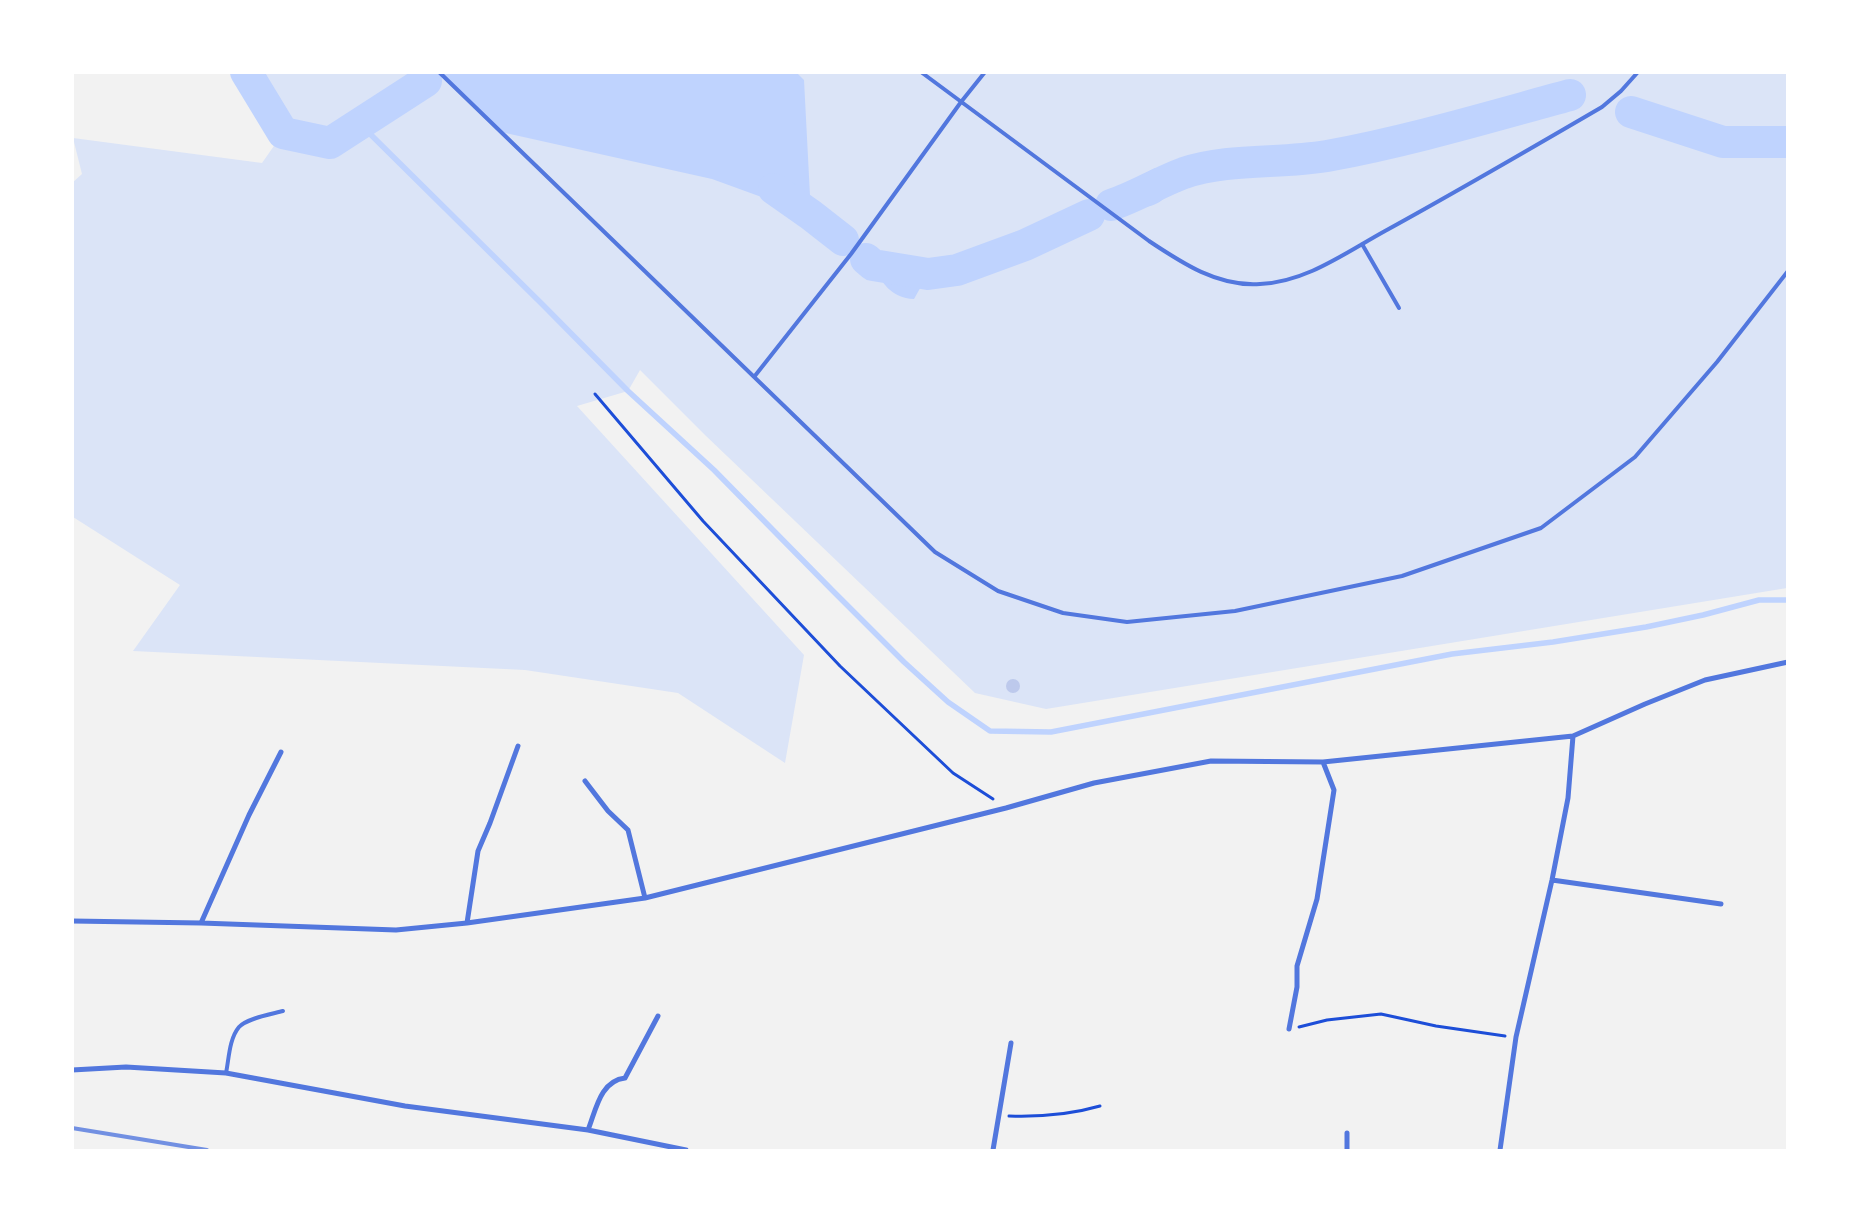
<!DOCTYPE html>
<style>
body{margin:0}
#map{position:relative;width:1860px;height:1223px;overflow:hidden;background:#f2f2f2;font-family:Jost,sans-serif}
canvas{display:block}
.frame{position:absolute;inset:0;border:74px solid #fff;pointer-events:none}
</style>
<div id="map">
<canvas width="1860" height="1223"></canvas>
<div class="frame"></div>
</div>
<script>
const c = document.querySelector('canvas').getContext('2d');
c.lineJoin = 'round';
function fillPath(path, color) {
  c.fillStyle = color;
  c.fill(path, 'evenodd');
}
function stroke(path, color, width, dash) {
  c.strokeStyle = color;
  c.lineWidth = width;
  c.lineCap = dash ? 'butt' : 'round';
  c.setLineDash(dash || []);
  c.stroke(path);
}
const green = new Path2D(`
 M258,72L1787,73V588L1046,709L975,693L705,435L640,370L628,391L577,406L804,655L785,763L678,693L525,670L133,651L180,585L73,517L72,183L82,174L73,138L262,163L283,133Z`);
const water = new Path2D(`
 M439,73H797L804,80L811,215L712,179L501,132Z
 M1155,168L1166,171L1179,168L1184,173C1180,179 1174,182 1170,187C1167,191 1166,197 1162,200C1150,210 1137,207 1125,201C1129,186 1142,174 1155,168Z
 M886,256L902,259L928,274L914,299C891,298 882,283 873,265L878,257Z`);
const stream = new Path2D(`
 M360,124L543,305L628,391L714,470L832,590L904,662L948,702L990,731L1051,732L1452,654L1553,642L1646,627L1703,615L1759,600H1788`);
const river = new Path2D(`
 M246,72L283,133L330,143L426,81
 M1631,112L1723,142H1788
 M774,189L811,215L843,240
 M1111,205C1136,197 1159,182 1184,173C1229,158 1280,164 1327,156C1409,141 1489,117 1570,95
 M866,259L873,265L928,274L957,270L1025,245L1089,215`);
const building = new Path2D(`
 M1006 686a7 7 0 1 1 14 0a7 7 0 1 1-14 0Z`);
const path = new Path2D(`
 M595,394L703,521L840,666L953,773L993,799
 M1299,1027L1327,1020L1381,1014L1436,1026L1505,1036
 M1009,1116C1040,1117 1069,1115 1100,1106`);
const service = new Path2D(`
 M439,72L935,552L998,591L1063,613L1127,622L1235,611L1402,576L1541,528L1635,457L1717,362L1788,271
 M921,72L1149,241C1182,263 1218,287 1260,284C1306,282 1345,253 1385,231C1458,191 1530,149 1602,107L1621,91L1638,72
 M1362,244L1399,308
 M754,377L851,254L961,102L985,72
 M226,1073C229,1059 229,1039 239,1027C247,1018 272,1014 283,1011`);
const minor = new Path2D(`
 M585,781L608,811L628,830L645,898
 M1552,880L1721,904
 M72,921L201,923L396,930L467,923L645,898L1006,808L1094,783L1211,761L1323,762L1573,736L1645,704L1705,680L1788,662
 M201,923L249,815L281,752
 M467,923L478,851L490,823L518,746
 M1289,1029L1297,987V966L1317,899L1334,790L1323,762
 M72,1070L126,1067L226,1073L405,1106L588,1130L686,1150
 M588,1130C596,1110 600,1081 625,1078L658,1016
 M1347,1133V1150
 M993,1150L1011,1043
 M1500,1150L1516,1037L1552,880L1568,798L1573,736`);
const rail = new Path2D(`
 M72,1128L207,1150`);
fillPath(green, '#dbe4f7');
fillPath(water, '#bfd3fe');
stroke(stream, '#bfd3fe', 5.5);
stroke(river, '#bfd3fe', 32);
fillPath(building, '#bdc9ec');
stroke(path, '#1d4ed8', 3);
stroke(service, '#5277de', 4);
stroke(minor, '#5277de', 5);
stroke(rail, '#7290e2', 4);
</script>
